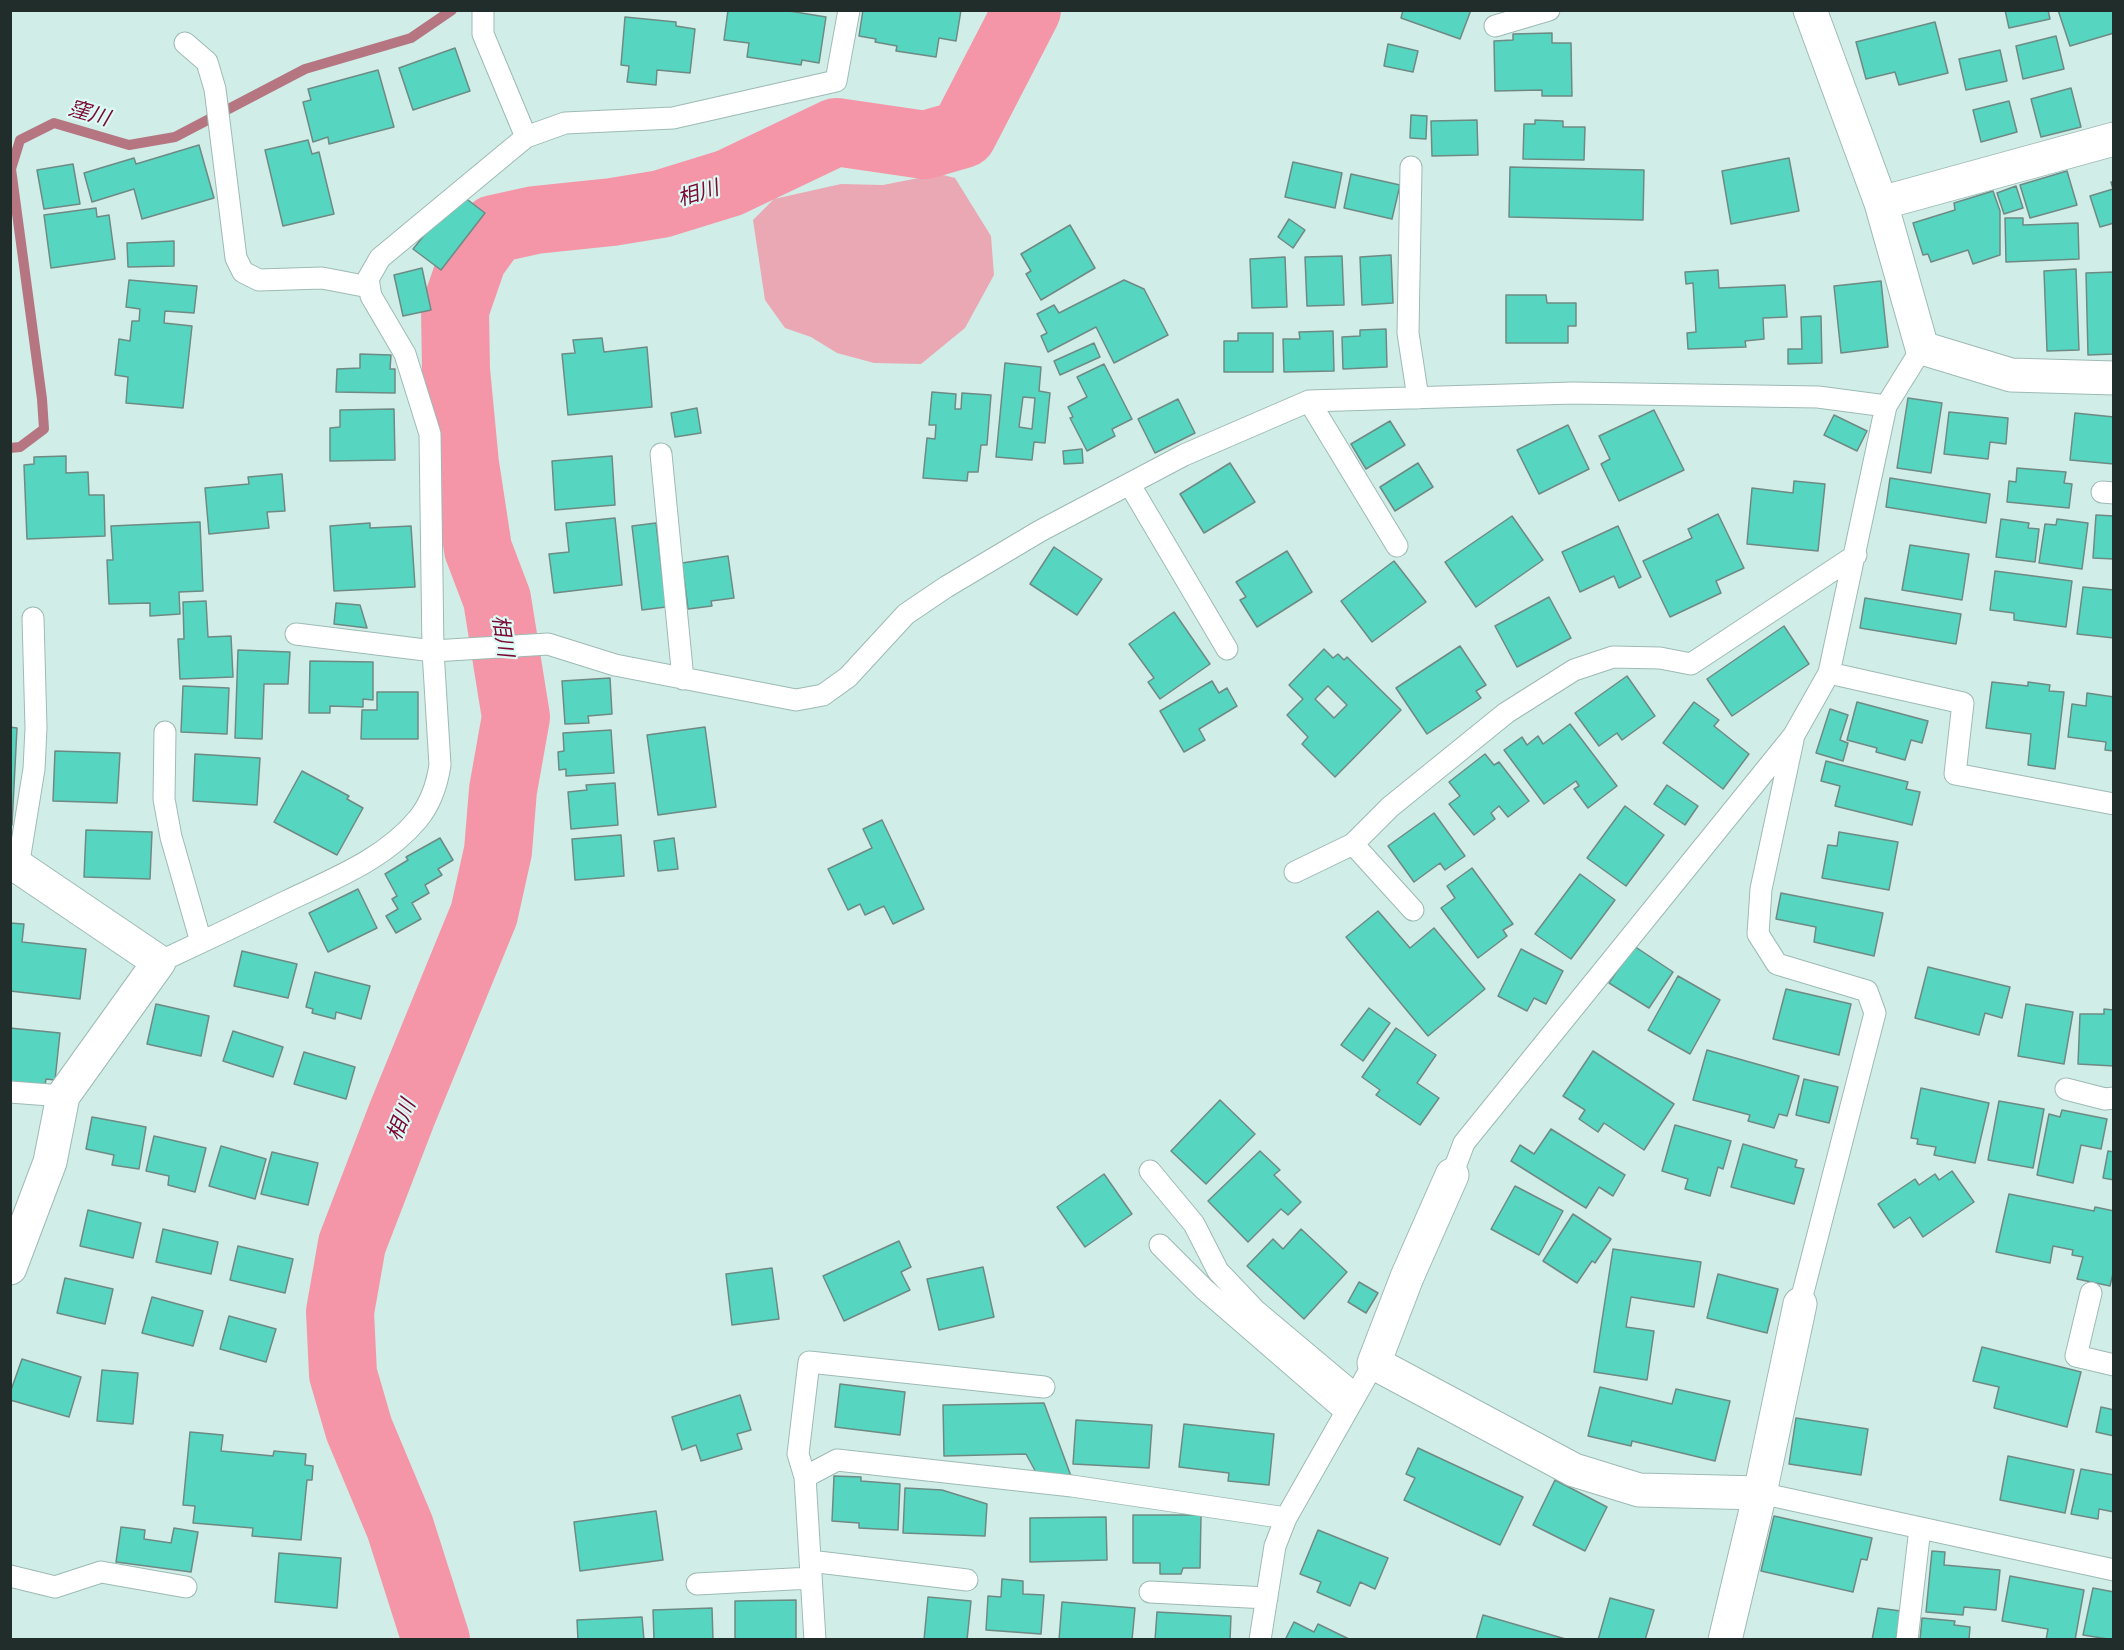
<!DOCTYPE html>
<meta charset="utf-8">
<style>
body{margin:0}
#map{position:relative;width:2124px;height:1650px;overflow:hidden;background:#d0eee7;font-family:"Exo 2",sans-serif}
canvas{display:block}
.frame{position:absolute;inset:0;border:12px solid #212d2a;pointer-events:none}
</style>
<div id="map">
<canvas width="2124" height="1650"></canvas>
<div class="frame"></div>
</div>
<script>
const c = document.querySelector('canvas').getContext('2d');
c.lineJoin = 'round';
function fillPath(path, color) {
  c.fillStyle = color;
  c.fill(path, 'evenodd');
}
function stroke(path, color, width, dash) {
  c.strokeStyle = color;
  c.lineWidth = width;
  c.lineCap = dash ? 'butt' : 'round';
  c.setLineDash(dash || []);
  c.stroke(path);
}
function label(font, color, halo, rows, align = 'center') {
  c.font = font + ' "Exo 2","Noto Sans JP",sans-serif';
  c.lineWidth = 4.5;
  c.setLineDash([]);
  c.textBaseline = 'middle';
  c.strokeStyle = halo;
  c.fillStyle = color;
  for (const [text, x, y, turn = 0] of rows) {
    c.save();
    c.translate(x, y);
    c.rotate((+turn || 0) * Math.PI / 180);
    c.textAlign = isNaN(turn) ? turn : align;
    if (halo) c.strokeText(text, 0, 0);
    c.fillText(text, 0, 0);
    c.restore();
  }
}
const green = new Path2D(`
 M939,174L955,178L991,236L994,275L965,328L921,364L874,363L837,353L811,337L785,328L765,300L753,220L774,199L841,184L883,185Z`);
const stream = new Path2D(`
 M10,448L20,447L44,429L42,399L11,169L20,140L54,123L129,145L175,137L305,69L411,38L452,10`);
const river = new Path2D(`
 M436,1640L400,1527L359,1429L343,1374L340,1312L352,1244L402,1114L484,914L498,851L503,790L516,717L497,599L478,549L465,464L456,370L455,310L473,258L494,229L535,220L612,212L661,204L729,183L836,132L925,145L963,134L1027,10`);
const building = new Path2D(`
 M728,10H783L826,17L819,63L802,60L801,65L747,57L749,43L724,40Z
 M863,10H961L956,41L939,38L936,57L896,51L897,46L875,42L876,39L859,36Z
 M1403,10H1471L1460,39L1401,18Z
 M2005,10H2048L2050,19L2009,28Z
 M2058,10H2114V33L2070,46Z
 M625,17L676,22V26L695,29L690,73L657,70L656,85L627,82L629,66L621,65Z
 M1935,22L1948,73L1899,85L1895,72L1866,79L1856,42Z
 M1552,33V43H1571L1572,96H1542V90L1495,91L1494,41L1513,40V34Z
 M2056,36L2064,69L2023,79L2016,46Z
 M1388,44L1418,51L1413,72L1384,66Z
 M455,48L470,91L413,110L399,68Z
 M2000,50L2007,81L1966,90L1959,59Z
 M378,70L394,127L329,144L328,137L313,142L303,102L311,100L308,89Z
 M2071,88L2081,127L2041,137L2031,99Z
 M2009,101L2017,132L1981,142L1973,110Z
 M1411,115L1427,116L1426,139L1410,138Z
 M1477,120L1478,155L1432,156L1431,121Z
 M1535,120L1563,121V127H1585L1584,160L1523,159L1524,124H1535Z
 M308,140L312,154L319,152L334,214L283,226L265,150Z
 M199,145L214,198L142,219L134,189L92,202L84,173L134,158L136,164Z
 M1789,158L1799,211L1731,224L1722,171Z
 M1293,162L1342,173L1335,208L1285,197Z
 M73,164L80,204L44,209L37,170Z
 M1510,167L1644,170L1643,220L1509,217Z
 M2067,171L2077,205L2030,218L2020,185Z
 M1351,174L1400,185L1392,219L1344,208Z
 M2111,182H2114V223L2100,227L2090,196L2113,189Z
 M2016,186L2023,208L2004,214L1997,193Z
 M1993,191L2000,211V255L1973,264L1968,250L1931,262L1928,254L1923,255L1913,223L1955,210L1954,203Z
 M464,197L485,213L441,270L413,249L426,233Z
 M96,208L97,217L109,215L115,259L51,268L44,215Z
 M2005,218H2023V225L2078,223L2079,259L2006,262Z
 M1289,219L1305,230L1293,248L1278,237Z
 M1070,225L1095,268L1041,300L1026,274L1031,271L1021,254Z
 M174,241V266L128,267L127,243Z
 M1391,255L1393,303L1362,305L1360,257Z
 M1342,256L1344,305L1307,306L1305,257Z
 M1285,257L1287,307L1252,308L1250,259Z
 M422,268L431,310L403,316L394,275Z
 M2076,269L2079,350L2047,351L2044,271Z
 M1718,270L1719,288L1785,285L1787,317L1763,318L1764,339L1745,341L1746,347L1688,349L1687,333L1696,332L1693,283L1686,284L1685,272Z
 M2114,272V354L2088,355L2086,273Z
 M129,280L197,286L194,313L165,311L164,323L192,326L183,408L126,403L128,377L115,375L119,339L130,341L132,321H139L140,309L126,307Z
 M1124,280L1144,289L1168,335L1114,363L1096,327L1048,352L1041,336L1047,333L1037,314L1054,305L1059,313Z
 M1881,281L1888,347L1841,353L1834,286Z
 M1506,295H1546L1547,303H1576V326H1568V343H1506Z
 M1821,316L1822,363L1788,364V349H1802L1801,317Z
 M1386,329L1387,367L1343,369L1342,337L1360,336V330Z
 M1333,331L1334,371L1284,372L1283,339H1300L1299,332Z
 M1238,333H1273V372H1224V341H1238Z
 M602,338L604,352L647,347L652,407L568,415L562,354L575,353L573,340Z
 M1094,343L1100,357L1060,375L1054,361Z
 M360,354L391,355L390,369H395V393L336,392L337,369L360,368Z
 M1005,363L1041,367L1039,391L1050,393L1045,443L1034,442L1032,460L996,457ZM1023,397L1035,398L1032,429L1019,427Z
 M1104,364L1132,419L1112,429L1115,436L1087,451L1070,418L1073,417L1068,407L1087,397L1077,377Z
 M932,392L956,394L955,409H961L962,393L991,395L987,445H981L978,472H968L967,481L923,478L927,438L935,439L936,425H929Z
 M1908,398L1942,403L1931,473L1897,468Z
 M1178,399L1195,433L1155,453L1138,419Z
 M697,408L701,433L675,437L671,413Z
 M394,409L395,460L330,461V428L340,427V410Z
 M1654,410L1684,470L1619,501L1601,464L1610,459L1599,436Z
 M1949,412L2008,418L2006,444L1990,442L1988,459L1944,454Z
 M2075,413L2114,417V464L2070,460Z
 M1834,415L1867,431L1857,451L1824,435Z
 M1390,421L1405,445L1366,469L1351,444Z
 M1568,425L1589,469L1539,494L1517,450Z
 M1082,449L1083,463L1064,464L1063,451Z
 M66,456V473L88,472L89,495H104L105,536L27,539L24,465L34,464V457Z
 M612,456L615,505L555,510L552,461Z
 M1230,463L1255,502L1204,533L1180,494Z
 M1418,463L1433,487L1395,511L1380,487Z
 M2017,468L2066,472L2064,483L2072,484L2069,508L2007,502L2009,481L2016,482Z
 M282,474L285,511L267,512L269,528L209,534L205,488L249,484L248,477Z
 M1890,478L1990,494L1986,523L1886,507Z
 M1794,481L1825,484L1818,551L1747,544L1752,488L1793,493Z
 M1718,514L1744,568L1716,581L1721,593L1670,617L1643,561L1692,538L1688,529Z
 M2096,515L2114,516V559L2093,558Z
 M1512,516L1543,560L1476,607L1445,562Z
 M615,518L622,585L554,593L549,554L569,552L566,523Z
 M2001,519L2029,523L2028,528L2039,529L2035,562L1996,557Z
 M2057,519L2088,523L2082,569L2039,563L2045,524L2056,525Z
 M200,522L203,591L179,592L180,614L150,616V603L109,604L107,560H113L111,526Z
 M370,523V528L411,526L415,587L334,591L330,526Z
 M656,523L666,607L642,610L632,526Z
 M1618,526L1641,577L1619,588L1614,576L1580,592L1562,552Z
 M1910,545L1969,554L1962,600L1902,590Z
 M1054,547L1102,579L1077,615L1030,584Z
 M1287,551L1312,592L1257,627L1240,600L1246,597L1236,582Z
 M728,556L734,598L711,601L712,606L688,609L682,563Z
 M1394,561L1426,602L1372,642L1341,601Z
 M1995,571L2072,581L2066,627L2014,620V613L1990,610Z
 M2083,587L2114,590V638L2077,634Z
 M1549,597L1571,638L1517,667L1495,626Z
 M1865,598L1961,614L1956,644L1860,628Z
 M206,601L208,637L231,636L233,677L180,679L178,639H184L183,602Z
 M336,603L360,605L367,628L334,624Z
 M1174,612L1210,664L1160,699L1148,682L1154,678L1129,644Z
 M1784,626L1809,664L1732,716L1707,679Z
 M1460,646L1486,685L1476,691L1481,698L1427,734L1396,688Z
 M1324,649L1333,658L1338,654L1344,660L1347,657L1401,710L1335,777L1302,744L1308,737L1287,715L1303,699L1289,685ZM1328,686L1347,705L1334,718L1315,699Z
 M238,650L290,652L288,684H264L262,739L235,738Z
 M310,661L373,662V700L363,699V707L330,706V713H309Z
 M1627,676L1655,716L1622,740L1617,733L1599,746L1575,713Z
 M610,678L612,714L588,716L589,723L565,724L562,681Z
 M1212,681L1219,693L1227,688L1237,706L1199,729L1205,740L1184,752L1160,711Z
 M1992,682L2028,686V682L2050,685L2049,691L2064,692L2055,769L2028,765L2031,734L1986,728Z
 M183,686L229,688L227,734L181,732Z
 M377,692H418V739H361L362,710H377Z
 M2087,693L2114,697V751L2105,750L2106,742L2068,737L2072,704L2086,706Z
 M1694,702L1719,720L1714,726L1749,754L1723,789L1663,743Z
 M1857,702L1928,721L1922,743L1911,740L1905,760L1876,752L1877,748L1847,740Z
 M1830,709L1848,715L1840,740L1848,743L1843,761L1816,753Z
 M1570,724L1617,786L1588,808L1574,789L1579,786L1576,781L1544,804L1504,750L1522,737L1527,745L1538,736L1543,744Z
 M10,727L17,728L12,825H10Z
 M705,727L716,807L658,815L647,735Z
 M611,730L614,773L566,776V769L559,770L558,752L564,751L563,733Z
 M55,751L120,753L117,803L53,801Z
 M195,754L260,758L257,805L193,801Z
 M1485,754L1494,765L1499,762L1529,801L1508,817L1499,806L1491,813L1495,819L1474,835L1449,804L1460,796L1449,782Z
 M1826,761L1908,782L1906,789L1920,792L1912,825L1835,806L1840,786L1821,781Z
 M302,771L349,796L347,799L363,808L337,855L274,822Z
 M615,783L618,825L571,829L568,792L587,790L586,785Z
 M1667,785L1698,806L1685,825L1654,804Z
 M1625,806L1664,835L1626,886L1587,858Z
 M1434,813L1465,856L1445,870L1440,863L1414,882L1388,846Z
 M882,820L924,909L893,924L884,906L865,915L860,904L848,910L828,869L872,848L863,829Z
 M86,830L152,832L150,879L84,877Z
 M1839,832L1898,842L1889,890L1822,878L1828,845L1837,846Z
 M621,835L624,876L575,880L572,839Z
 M440,838L453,860L438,869L442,875L425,885L429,893L412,903L421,919L396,933L386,916L398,909L392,899L397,896L385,874L408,860L406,857Z
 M674,838L678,869L658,871L654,841Z
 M1472,868L1513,924L1503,930L1507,936L1478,958L1441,908L1455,898L1447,886Z
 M1580,874L1615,900L1571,959L1535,934Z
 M358,889L377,928L328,952L309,913Z
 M1781,893L1883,913L1874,956L1814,942L1816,927L1776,919Z
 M1378,911L1410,948L1434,928L1485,989L1428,1036L1346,937Z
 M10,923L24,924L22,942L86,949L80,999L10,991Z
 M1634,946L1673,972L1649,1008L1609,983Z
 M1521,949L1563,971L1546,1004L1534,998L1527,1011L1498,996Z
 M242,951L297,964L288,998L234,986Z
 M1928,967L2010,987L2002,1018L1985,1013L1979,1035L1915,1018Z
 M315,972L370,986L361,1019L336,1012L335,1019L312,1013L313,1009L306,1007Z
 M1678,976L1720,1000L1690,1054L1648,1030Z
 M1786,989L1851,1004L1839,1055L1773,1039Z
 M156,1004L209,1016L201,1056L147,1044Z
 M2026,1004L2073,1012L2064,1064L2018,1056Z
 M1369,1008L1390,1023L1363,1061L1341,1045Z
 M2104,1009L2114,1010V1066L2078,1064L2080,1014H2104Z
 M10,1028L60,1033L55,1080L46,1079L45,1085L10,1082Z
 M1396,1028L1436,1055L1417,1083L1439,1098L1420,1125L1376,1095L1380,1090L1362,1077Z
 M233,1031L283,1047L273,1077L223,1061Z
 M1707,1050L1799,1076L1787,1116L1779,1114L1774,1128L1748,1121L1750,1115L1693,1100Z
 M1593,1051L1674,1104L1644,1150L1604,1123L1598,1132L1579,1119L1585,1110L1563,1096Z
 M304,1052L355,1067L346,1099L294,1084Z
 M1804,1079L1838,1087L1829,1123L1796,1115Z
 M1921,1088L1989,1103L1975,1163L1934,1155L1936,1147L1917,1144L1918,1139L1911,1138Z
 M1220,1100L1255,1134L1206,1184L1171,1151Z
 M1999,1101L2044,1109L2033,1168L1988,1160Z
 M2062,1110L2107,1119L2101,1149L2081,1145L2073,1183L2037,1175L2049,1114L2060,1117Z
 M92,1117L146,1127L139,1169L112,1165L114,1155L86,1149Z
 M1675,1125L1731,1141L1723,1169L1718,1167L1710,1196L1685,1189L1688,1179L1662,1171Z
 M1551,1129L1625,1175L1613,1196L1599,1187L1586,1208L1511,1161L1520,1145L1534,1154Z
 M154,1136L206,1148L195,1192L168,1185L169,1176L146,1171Z
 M1743,1144L1797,1160L1795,1167L1804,1169L1794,1204L1731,1187Z
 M221,1146L266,1159L255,1199L209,1186Z
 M1260,1151L1280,1170L1274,1175L1301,1202L1288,1215L1281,1209L1248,1242L1208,1201Z
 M2108,1151L2114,1152V1180L2103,1178Z
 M272,1152L318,1163L308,1205L261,1194Z
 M1952,1171L1974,1202L1923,1237L1910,1217L1894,1228L1878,1204L1915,1179L1919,1185L1935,1174L1939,1180Z
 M1104,1174L1132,1214L1085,1247L1057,1207Z
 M1515,1186L1563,1211L1539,1255L1491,1229Z
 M2009,1194L2094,1211L2095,1207L2114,1211V1269L2110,1286L2077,1279L2083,1257L2072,1255L2073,1250L2053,1246L2050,1263L1996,1252Z
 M88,1210L141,1223L133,1258L80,1246Z
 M1573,1214L1611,1239L1595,1263L1592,1261L1577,1283L1543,1261Z
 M163,1229L218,1242L211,1274L156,1262Z
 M1301,1229L1347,1272L1304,1319L1247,1266L1273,1239L1283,1249Z
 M899,1241L911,1267L901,1272L910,1290L844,1321L823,1276Z
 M238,1246L293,1259L285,1293L230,1280Z
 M1613,1249L1701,1262L1694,1307L1631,1297L1626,1327L1654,1331L1647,1380L1594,1372Z
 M983,1267L994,1317L939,1330L927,1279Z
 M772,1268L779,1319L732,1325L726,1274Z
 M1718,1274L1778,1289L1767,1333L1707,1318Z
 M65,1278L113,1289L105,1324L57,1313Z
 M1359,1282L1378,1293L1366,1313L1348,1302Z
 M152,1297L203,1311L193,1346L142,1333Z
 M229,1316L276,1329L266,1362L220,1349Z
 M1982,1347L2081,1372L2067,1427L1994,1408L1999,1387L1973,1381Z
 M22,1359L81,1377L69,1417L10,1400V1393Z
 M102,1370L138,1373L133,1424L97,1421Z
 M840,1384L905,1392L900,1435L835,1427Z
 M1600,1387L1672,1404L1676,1389L1730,1401L1715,1461L1632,1441L1631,1446L1588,1436Z
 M740,1395L751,1430L737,1434L742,1449L701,1461L696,1445L682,1450L672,1417Z
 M1044,1403L1071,1476H1038L1026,1454L944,1456L943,1405Z
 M2101,1407L2114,1410V1436L2096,1432Z
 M1796,1418L1868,1429L1861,1475L1789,1464Z
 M1076,1420L1152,1425L1149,1468L1073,1464Z
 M1184,1424L1274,1434L1269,1485L1228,1481L1229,1473L1179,1467Z
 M190,1432L223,1435L221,1451L273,1456L274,1451L306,1454L305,1465L313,1466L312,1480H307L301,1540L252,1536L253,1528L193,1523L195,1506L183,1505Z
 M1418,1448L1523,1497L1500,1545L1404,1500L1415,1478L1406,1474Z
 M2008,1456L2074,1470L2065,1513L2000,1500Z
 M2081,1469L2114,1475V1512L2099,1509L2098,1519L2071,1514Z
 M834,1476L861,1477V1481L900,1484L898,1530L859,1528V1523L832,1521Z
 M1555,1480L1607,1507L1585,1551L1533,1525Z
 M905,1488L942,1490L987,1504L985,1536L903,1533Z
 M656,1511L663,1560L580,1571L574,1522Z
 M1133,1515H1201L1200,1568H1183L1181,1574H1160V1563H1133Z
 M1774,1516L1872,1538L1867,1560L1861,1559L1853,1592L1761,1571Z
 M1106,1517L1107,1560L1030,1562V1518Z
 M121,1527L145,1530L144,1539L171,1543L174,1528L198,1532L191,1572L116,1562Z
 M1318,1530L1388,1558L1375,1589L1360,1582L1350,1606L1317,1592L1321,1582L1300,1574Z
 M1932,1551L1945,1552L1944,1565L2000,1570L1996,1610L1964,1607L1963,1615L1926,1612Z
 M279,1553L341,1558L337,1608L275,1602Z
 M2010,1576L2084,1590L2075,1640H2046L2048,1629L2002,1621Z
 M1002,1579L1023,1581V1594L1044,1595L1041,1634L986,1630L988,1596L1001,1597Z
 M2093,1588L2114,1592V1640L2083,1635Z
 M928,1597L971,1601L967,1640H924Z
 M1610,1598L1654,1610L1645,1640H1598Z
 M796,1600V1640H735V1601Z
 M1062,1602L1135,1608L1132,1640H1059Z
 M712,1608L713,1640H654L653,1610Z
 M1878,1608L1901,1611L1896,1640H1872Z
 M1157,1612L1231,1616L1230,1640H1155Z
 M1483,1615L1569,1640H1476Z
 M642,1617L644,1640H578L577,1620Z
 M1922,1618L1955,1621L1954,1625L1970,1627L1969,1640H1920Z
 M1294,1622L1314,1632L1318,1624L1351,1640H1285Z`);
const service = new Path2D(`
 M1495,26L1549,10
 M185,43L207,62L215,89L236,258L243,272L259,280L322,278L369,287
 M526,137L565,123L673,118L836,81L849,10
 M1411,167L1408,333L1418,398
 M1309,401L1397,546
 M661,454L683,679
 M1130,485L1227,649
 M2102,492L2114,493
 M296,634L433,651L548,644L615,665L796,700L823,695L848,677L906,614L946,587L1040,531L1184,455L1309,401L1573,393L1818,397L1886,406
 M1829,673L1963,703L1955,774L2114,804
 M165,732L164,799L171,837L201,942
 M1793,740L1761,889L1758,934L1777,964L1867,991L1875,1013L1800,1304
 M1353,844L1413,910
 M18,867L34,769L36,728L33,618
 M1295,872L1353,844L1390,807L1506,713L1574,670L1613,657L1660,658L1691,664L1856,555
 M159,962C202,942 244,922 287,901C333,879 385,859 418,819C431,803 437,785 440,765L433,651L430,434L405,354L371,296L368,279L380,258L526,137L483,34V10
 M2066,1089L2105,1099L2114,1098
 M10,1092L63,1096
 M1150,1171L1194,1224L1218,1271L1255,1310L1355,1394
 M1452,1175L1464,1143L1794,735L1829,673L1886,406L1922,348
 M1160,1245L1204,1289L1346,1412
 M2091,1293L2076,1356L2114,1365
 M805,1477L798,1454L809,1362L1044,1387
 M1760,1493L2114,1570
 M810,1561L967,1580
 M10,1576L55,1587L101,1572L186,1587
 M697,1584L811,1578
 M1150,1592L1267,1598
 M815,1640L805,1477L837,1460L1072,1486L1286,1518
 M1260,1640L1275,1546L1286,1518L1374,1363
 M1907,1640L1920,1528`);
const minor = new Path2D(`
 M1810,10L1881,203L1922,348L2011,375L2114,378
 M1881,203L2114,139
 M10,861L159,962L63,1096L50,1162L10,1268
 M1452,1175L1407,1277L1374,1363L1574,1470L1639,1490L1760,1493
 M1725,1640L1760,1493L1800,1304`);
const waterNames = [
 ["窪川",89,113,16],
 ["相川",698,193,-17],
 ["相川",503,636,81],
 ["相川",401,1120,-68]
];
fillPath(green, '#e9a8b3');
stroke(stream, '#b57682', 10);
stroke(river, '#f596a8', 68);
fillPath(building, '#56d5c1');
stroke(building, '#6e8a84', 1.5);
stroke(service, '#9dbab4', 23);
stroke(minor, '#9dbab4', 35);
stroke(service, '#fff', 21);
stroke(minor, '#fff', 33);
label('italic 21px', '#7b0733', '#ddfbf5', waterNames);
</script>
